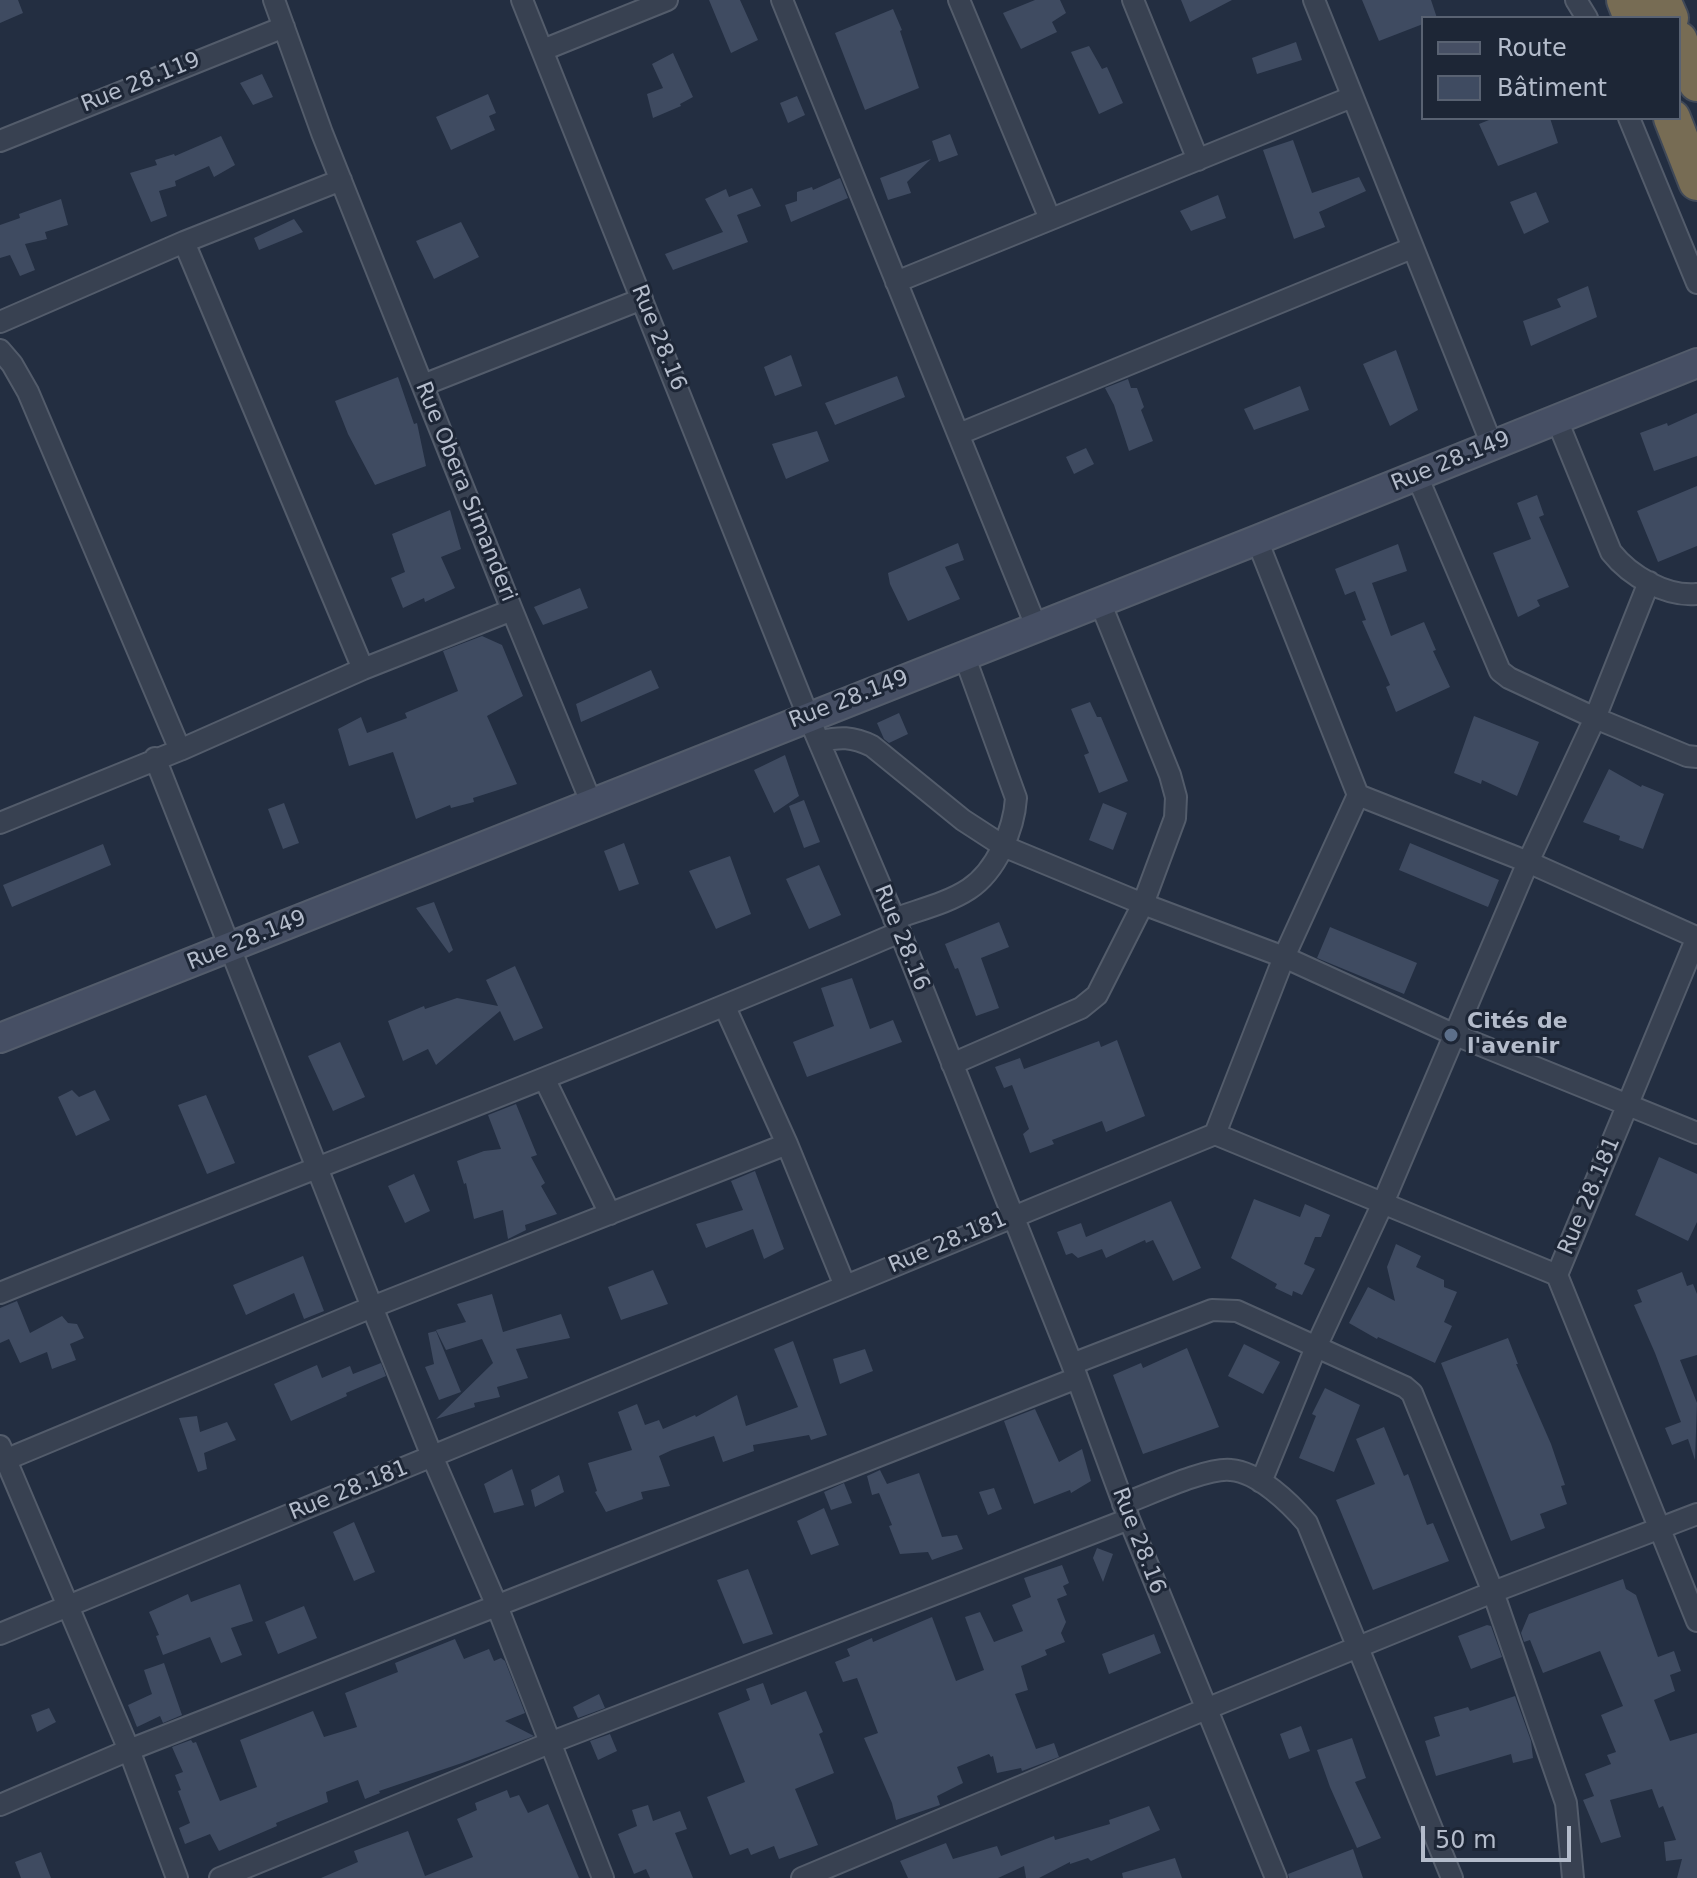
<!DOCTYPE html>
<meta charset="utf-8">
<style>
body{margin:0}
#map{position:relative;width:1697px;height:1878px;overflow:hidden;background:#232e41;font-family:"DejaVu Sans",sans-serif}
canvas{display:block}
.legend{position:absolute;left:1421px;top:16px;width:260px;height:104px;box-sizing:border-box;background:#1d2636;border:2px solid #596272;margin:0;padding:10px 14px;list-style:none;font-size:24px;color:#b4bccb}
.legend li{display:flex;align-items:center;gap:16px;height:40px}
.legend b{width:40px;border:2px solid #596272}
.scale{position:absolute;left:1421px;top:1826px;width:150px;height:36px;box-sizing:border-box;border:4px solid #b4bccb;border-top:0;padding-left:10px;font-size:24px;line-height:28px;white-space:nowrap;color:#b4bccb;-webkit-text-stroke:6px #1d2636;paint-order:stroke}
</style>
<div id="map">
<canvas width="1697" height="1878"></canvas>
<ul class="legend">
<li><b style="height:10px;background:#464f64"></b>Route</li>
<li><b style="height:22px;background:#3f4b61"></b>Bâtiment</li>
</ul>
<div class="scale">50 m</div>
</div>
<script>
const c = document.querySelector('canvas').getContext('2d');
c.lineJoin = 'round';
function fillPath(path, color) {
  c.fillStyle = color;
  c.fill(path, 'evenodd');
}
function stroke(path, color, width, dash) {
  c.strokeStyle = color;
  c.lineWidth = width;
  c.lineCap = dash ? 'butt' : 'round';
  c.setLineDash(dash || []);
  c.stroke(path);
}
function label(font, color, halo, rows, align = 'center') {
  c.font = font + ' "DejaVu Sans",sans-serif';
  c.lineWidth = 6;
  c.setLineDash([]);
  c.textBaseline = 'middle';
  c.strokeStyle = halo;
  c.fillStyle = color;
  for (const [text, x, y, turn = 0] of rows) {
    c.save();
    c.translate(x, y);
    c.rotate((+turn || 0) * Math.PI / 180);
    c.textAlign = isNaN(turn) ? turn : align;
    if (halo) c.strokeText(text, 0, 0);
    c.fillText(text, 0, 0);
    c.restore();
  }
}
const building = new Path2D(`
 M0,0H18L23,13L0,23Z
 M709,0H740L758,40L731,53Z
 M1035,0H1060L1066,13L1052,22L1057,32L1021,49L1003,13Z
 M1181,0H1232L1190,22Z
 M1362,0H1431L1437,18H1423V24L1379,41Z
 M893,9L902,30L900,31L919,88L865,110L835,33Z
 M1296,42L1302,60L1257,74L1252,58Z
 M1089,46L1102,69L1107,67L1123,103L1099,114L1071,52Z
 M673,53L693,97L680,104L681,106L653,118L647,94L663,88L652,64Z
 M262,74L273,97L253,105L240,83Z
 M488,94L496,113L489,116L495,130L451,150L436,117Z
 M797,96L805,115L788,123L780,103Z
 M1494,118H1550L1558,143L1498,166L1479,124Z
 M950,134L958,155L939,162L932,141Z
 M221,136L235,165L214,177L209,166L175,181L176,186L159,191L167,216L151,222L130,173L157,165L155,160L174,154L175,156Z
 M1293,140L1312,193L1359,177L1366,191L1319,212L1325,227L1294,239L1263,150Z
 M931,159L907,182L911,193L888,200L880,178Z
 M840,178L848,198L791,222L785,205L797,201V192L812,187L813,190Z
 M752,188L761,206L737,215L748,242L673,270L665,254L723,232L705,199L726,189L729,197Z
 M1536,192L1549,222L1524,234L1510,202Z
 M1218,195L1226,218L1191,231L1180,211Z
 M61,199L68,225L45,232L47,239L25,244L35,270L20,276L10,255L0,258V225L20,218L19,214Z
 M294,219L303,232L259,250L254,238Z
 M461,222L479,257L434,279L416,241Z
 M1588,286L1597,317L1531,346L1523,321L1561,307L1557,299Z
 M1396,350L1418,410L1390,426L1363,364Z
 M791,355L802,386L775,396L764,367Z
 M897,376L905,397L835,425L825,403Z
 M398,377L414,424L417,423L426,466L375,485L348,434L335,401Z
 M1128,379L1131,388H1137L1144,407L1141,410L1153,441L1129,451L1114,405L1105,388Z
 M1300,386L1309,410L1254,430L1244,409Z
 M1697,413V456L1654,471L1640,433L1667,423L1668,426Z
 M817,431L829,461L786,479L772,444Z
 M1086,448L1094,464L1074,474L1066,457Z
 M1697,486V546L1658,562L1637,511Z
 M1537,495L1544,515L1539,517L1569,587L1537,600L1540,606L1518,617L1493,553L1531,539L1517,503Z
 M450,510L461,549L441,557L455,588L425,602L424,598L403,608L391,578L405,572L392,534Z
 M958,543L964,560L945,567L960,599L908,621L890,584L888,573Z
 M1398,544L1407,571L1372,583L1391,636L1424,622L1436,650L1433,651L1450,687L1396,712L1386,687L1390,685L1362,621L1366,620L1355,591L1345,595L1335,569Z
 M580,588L588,608L543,625L534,607Z
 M482,636L502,645L523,696L487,716L517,784L473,798L474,802L451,808L450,805L416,819L393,752L349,766L338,729L361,717L367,733L407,718L405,713L458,691L443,651Z
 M651,670L659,688L581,722L576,704Z
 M1090,702L1097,717H1101L1128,781L1099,793L1084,755L1089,753L1071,709Z
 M899,713L908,734L889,743L884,739L877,723Z
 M1474,716L1539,742L1517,796L1482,780L1481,784L1454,773Z
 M785,755L799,796L774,813L754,770Z
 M1609,769L1641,787L1642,785L1664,794L1643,849L1619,840L1620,836L1583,822Z
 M804,800L820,842L804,848L789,806Z
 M284,803L299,843L283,849L268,809Z
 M1103,803L1127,813L1113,850L1089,840Z
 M624,843L639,884L619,891L604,851Z
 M1410,843L1499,880L1488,907L1399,870Z
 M103,844L111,865L12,907L3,885Z
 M730,856L751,914L716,929L689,871Z
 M819,865L841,915L809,929L786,879Z
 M434,902L453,950L449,953L416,908Z
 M999,922L1009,947L981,958L999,1008L976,1016L958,968L955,969L945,944Z
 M1330,927L1417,963L1404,994L1317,958Z
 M515,966L543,1028L514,1041L500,1011L436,1065L428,1049L403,1061L388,1021L424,1006L425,1009L457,998L498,1006L486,980Z
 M852,978L870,1029L893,1020L902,1042L807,1077L793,1042L834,1026L821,988Z
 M1117,1040L1145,1116L1106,1132L1102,1121L1052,1140L1054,1144L1030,1153L1023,1134L1029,1129L1012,1085L1004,1088L995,1067L1020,1058L1024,1069L1099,1041L1101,1047Z
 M340,1042L365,1097L333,1111L308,1056Z
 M72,1090L79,1097L95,1090L110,1120L76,1136L58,1097Z
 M206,1095L235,1163L207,1174L178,1105Z
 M516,1104L537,1155L531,1157L545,1183L541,1186L557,1214L525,1225L526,1230L508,1239L503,1210L474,1219L466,1183L464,1184L457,1161L484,1151L501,1149L488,1115Z
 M1659,1157L1697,1174V1222L1688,1241L1635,1215Z
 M755,1171L784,1249L764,1259L753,1229L706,1248L696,1224L743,1210L731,1181Z
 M414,1174L430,1211L405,1223L388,1186Z
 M1254,1199L1300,1217L1305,1204L1330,1215L1321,1237H1315L1304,1264L1315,1269L1302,1295L1293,1291L1292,1296L1275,1288L1277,1284L1231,1258Z
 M1171,1201L1201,1268L1173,1281L1153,1240L1146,1243L1145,1240L1106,1258L1102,1249L1078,1258L1072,1253L1066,1255L1057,1232L1081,1223L1086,1237Z
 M1396,1244L1421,1256L1416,1267L1444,1280V1287L1457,1292L1444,1322L1452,1326L1435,1363L1378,1337L1377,1339L1349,1323L1368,1287L1395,1301L1387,1267Z
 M303,1256L324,1311L304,1319L294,1293L246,1315L233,1285Z
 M653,1270L668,1304L621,1320L608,1287Z
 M1682,1272L1687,1286L1693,1284L1697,1294V1355L1680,1360L1697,1403L1695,1460L1688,1439L1672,1445L1665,1428L1681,1422L1655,1353L1634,1305L1642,1302L1637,1290Z
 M492,1294L503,1332L561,1314L570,1338L516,1349L528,1378L497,1387L500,1397L474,1403L475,1407L436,1419L493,1363L482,1339L446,1350L436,1330L466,1322L457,1304Z
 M17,1301L30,1333L62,1316L68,1323L77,1324L84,1338L70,1344L76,1360L52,1369L47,1352L20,1363L9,1339L0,1343V1308Z
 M436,1331L461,1392L439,1400L425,1367L434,1364L428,1333Z
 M1508,1338L1518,1364H1516L1551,1444L1565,1485L1561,1486L1567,1504L1540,1514L1545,1528L1511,1541L1441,1363Z
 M793,1341L827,1435L811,1440L809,1435L753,1445L754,1451L723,1462L714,1436L672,1450L659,1456L670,1486L641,1492L643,1499L606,1512L595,1492L597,1491L588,1463L632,1450L618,1412L637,1404L645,1425L659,1420L663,1429L695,1415L696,1417L737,1395L746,1426L798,1407L774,1349Z
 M1244,1344L1280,1362L1263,1394L1228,1376Z
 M1187,1348L1219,1427L1143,1454L1113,1375L1141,1363L1143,1368Z
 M865,1349L873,1371L840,1384L833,1359Z
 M381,1363L386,1376L346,1393L347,1396L291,1421L274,1384L317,1365L322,1378L350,1366L353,1374Z
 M1325,1388L1360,1405L1334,1472L1299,1458L1316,1416L1312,1414Z
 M1035,1409L1059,1462L1082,1449L1091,1481L1071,1493L1070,1490L1034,1504L1004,1421Z
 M197,1416L200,1432L227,1422L236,1440L204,1453L207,1469L198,1472L179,1418Z
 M1384,1427L1404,1476L1408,1474L1427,1525L1433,1523L1449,1561L1373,1590L1336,1500L1375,1484L1356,1439Z
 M512,1469L524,1505L494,1513L484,1484Z
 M880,1470L887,1484L919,1473L942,1537L957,1535L963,1549L932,1560L928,1552L900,1554L889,1526L892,1525L879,1493L872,1495L867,1476Z
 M559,1475L564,1492L535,1507L531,1490Z
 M844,1483L852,1503L831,1510L824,1492Z
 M994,1488L1002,1509L988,1515L979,1492Z
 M824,1508L839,1545L811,1555L797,1521Z
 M354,1522L375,1572L354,1581L333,1532Z
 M1097,1548L1113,1554L1103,1582L1093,1558Z
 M1062,1565L1069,1583L1063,1586L1067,1595L1057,1599L1066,1622L1061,1633L1065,1642L1045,1650L1047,1655L1021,1666L1028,1690L1015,1694L1036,1749L1054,1743L1059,1757L1022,1771L1021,1768L997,1773L993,1756L991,1757L989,1754L957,1767L963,1783L937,1796L940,1805L896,1820L892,1803L864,1738L878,1733L857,1678L843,1682L835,1662L850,1656L847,1649L872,1638L873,1642L932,1617L956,1681L984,1670L965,1617L980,1612L994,1642L1023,1631L1012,1605L1031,1597L1024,1578Z
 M748,1569L773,1634L743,1644L717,1580Z
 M1623,1579L1626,1589L1636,1595L1658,1657L1674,1651L1681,1671L1670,1675L1675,1691L1654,1700L1670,1741L1697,1733V1878H1677L1682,1859L1666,1861L1664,1842L1676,1840L1663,1806L1659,1808L1652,1789L1610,1800L1621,1837L1601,1843L1583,1800L1594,1796L1585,1774L1611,1764L1607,1755L1616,1752L1601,1715L1623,1706L1600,1651L1543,1673L1530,1640L1524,1642L1521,1633L1529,1614Z
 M240,1584L253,1621L231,1628L242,1655L221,1663L210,1637L163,1655L156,1636L159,1635L149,1612L188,1594L191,1602Z
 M304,1606L317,1638L278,1654L265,1622Z
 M1487,1625L1491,1626L1502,1657L1471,1669L1458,1636Z
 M1154,1634L1161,1653L1109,1674L1102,1654Z
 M455,1639L464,1659L489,1649L494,1661L501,1658L505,1661L525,1713L505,1721L534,1736L462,1763L379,1791L380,1793L365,1799L358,1780L326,1792L328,1802L276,1823L277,1826L219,1851L210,1834L185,1844L179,1828L190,1823L178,1791L181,1790L175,1775L183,1772L172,1747L191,1740L193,1743L196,1742L220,1801L257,1787L240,1740L313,1711L324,1737L357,1727L345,1693L398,1672L395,1663Z
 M164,1663L182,1715L163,1723L160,1716L137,1727L128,1705L152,1694L144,1670Z
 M763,1683L771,1705L806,1691L823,1732L819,1734L834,1773L795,1789L818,1845L779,1859L774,1846L751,1855L748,1848L730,1855L707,1797L745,1782L718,1713L750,1700L746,1689Z
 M599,1694L605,1708L578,1718L573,1707Z
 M1515,1696L1531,1741L1533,1758L1513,1763L1511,1754L1436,1776L1425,1741L1440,1736L1434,1717L1468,1707L1470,1711Z
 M49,1708L56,1722L37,1732L31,1715Z
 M1301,1726L1310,1751L1289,1759L1280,1734Z
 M610,1734L617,1751L598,1760L590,1741Z
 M1352,1738L1366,1778L1355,1782L1381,1838L1357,1848L1330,1787L1317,1750Z
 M507,1790L510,1798L519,1795L528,1813L548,1804L579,1878H321L358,1862L354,1851L408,1831L425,1876L473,1857L457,1819L477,1810L475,1803Z
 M648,1805L653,1821L680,1811L687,1829L675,1833L693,1878H650L646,1869L634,1874L618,1834L637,1826L632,1810Z
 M1149,1806L1160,1830L1091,1861L1088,1858L1070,1864V1862L1039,1878H1026L1024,1866L998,1878H908L900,1861L946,1843L953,1859L997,1846L1001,1856L1054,1836L1055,1840L1110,1824L1109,1820Z
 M1353,1849L1363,1878H1289L1288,1874Z
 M41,1852L51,1878H21L15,1862Z
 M1175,1858L1182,1878H1123L1122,1873Z`);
const street = new Path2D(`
 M274,0L322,133L512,610L591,802
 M522,0L808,716L900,932L1072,1364L1129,1519L1276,1878
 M782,0L1036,626
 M959,0L1050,219
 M1133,0L1198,160
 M1314,0L1492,445
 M1576,0L1587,18
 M543,50L667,0
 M1629,118L1697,283
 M0,141L284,27
 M184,242L363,669
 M896,282L1352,97
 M0,322L184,242L341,180
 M0,350L12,364L28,392L180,750
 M423,385L642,299
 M1557,420L1611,552C1630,576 1666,597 1697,594
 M959,434L1412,248
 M1417,476L1500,671L1509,678L1595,718L1687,756L1697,757
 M819,741C840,737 852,736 872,746L963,820L1003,846L1143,904L1284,957L1453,1034L1697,1133
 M155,758L372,1307L432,1456L497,1606L603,1878
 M1358,795L1528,862L1696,937
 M0,823L180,750L363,669L512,610
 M894,919C918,910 948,903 969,889C996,871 1014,830 1016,798L964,655
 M725,1007L787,1144L845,1286
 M952,1064L1081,1008L1097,995L1143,904L1175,818L1176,797L1170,775L1100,602
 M545,1080L610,1214
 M1215,1134L1284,957L1358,795L1257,540
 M1557,1275L1697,1621
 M1557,1275L1697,937
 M0,1293C300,1173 603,1059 900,932
 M1072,1364L1212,1310L1237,1311L1405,1387L1412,1393L1493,1592L1566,1803L1573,1878
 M0,1446L129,1750L177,1878
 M0,1462L372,1307L787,1144
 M1261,1482L1316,1347L1383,1203L1528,862L1595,718L1649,582
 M1123,1504C1148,1495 1207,1467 1231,1470C1258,1472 1290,1503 1307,1523L1452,1878
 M0,1634L1215,1134L1557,1275
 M0,1805L129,1750L1077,1378
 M220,1878L552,1742L1129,1519
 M802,1878L1206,1709L1493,1592L1697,1514`);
const secondary = new Path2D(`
 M0,1038L1257,540L1697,363`);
const highway = new Path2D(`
 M1625,0L1632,18
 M1662,0L1670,18
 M1679,40L1697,83
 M1672,118L1697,182`);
const markers = [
 [1451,1035,8,"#5c6f8a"]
];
const streetNames = [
 ["Rue 28.119",141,83,-22],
 ["Rue 28.16",658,338,68],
 ["Rue 28.149",1451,462,-22],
 ["Rue Obera Simanderi",465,492,68],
 ["Rue 28.149",849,700,-21],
 ["Rue 28.16",901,938,68],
 ["Rue 28.149",247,941,-22],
 ["Rue 28.181",1590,1196,-67],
 ["Rue 28.181",948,1243,-23],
 ["Rue 28.181",349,1491,-22],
 ["Rue 28.16",1138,1541,69]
];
const poiNames = [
 ["Cités de",1467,1022],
 ["l'avenir",1467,1047]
];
fillPath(building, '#3f4b61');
stroke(street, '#535c6b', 24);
stroke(secondary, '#535c6b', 32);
stroke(highway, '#404958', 40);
stroke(street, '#384151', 20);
stroke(secondary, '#464f64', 28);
stroke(highway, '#776c54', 36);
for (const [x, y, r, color] of markers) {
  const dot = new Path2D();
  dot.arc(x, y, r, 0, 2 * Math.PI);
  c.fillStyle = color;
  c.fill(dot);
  stroke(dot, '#1d2636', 3);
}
label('22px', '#b4bccb', '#1d2636', streetNames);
label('bold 22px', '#b4bccb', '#1d2636', poiNames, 'left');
</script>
